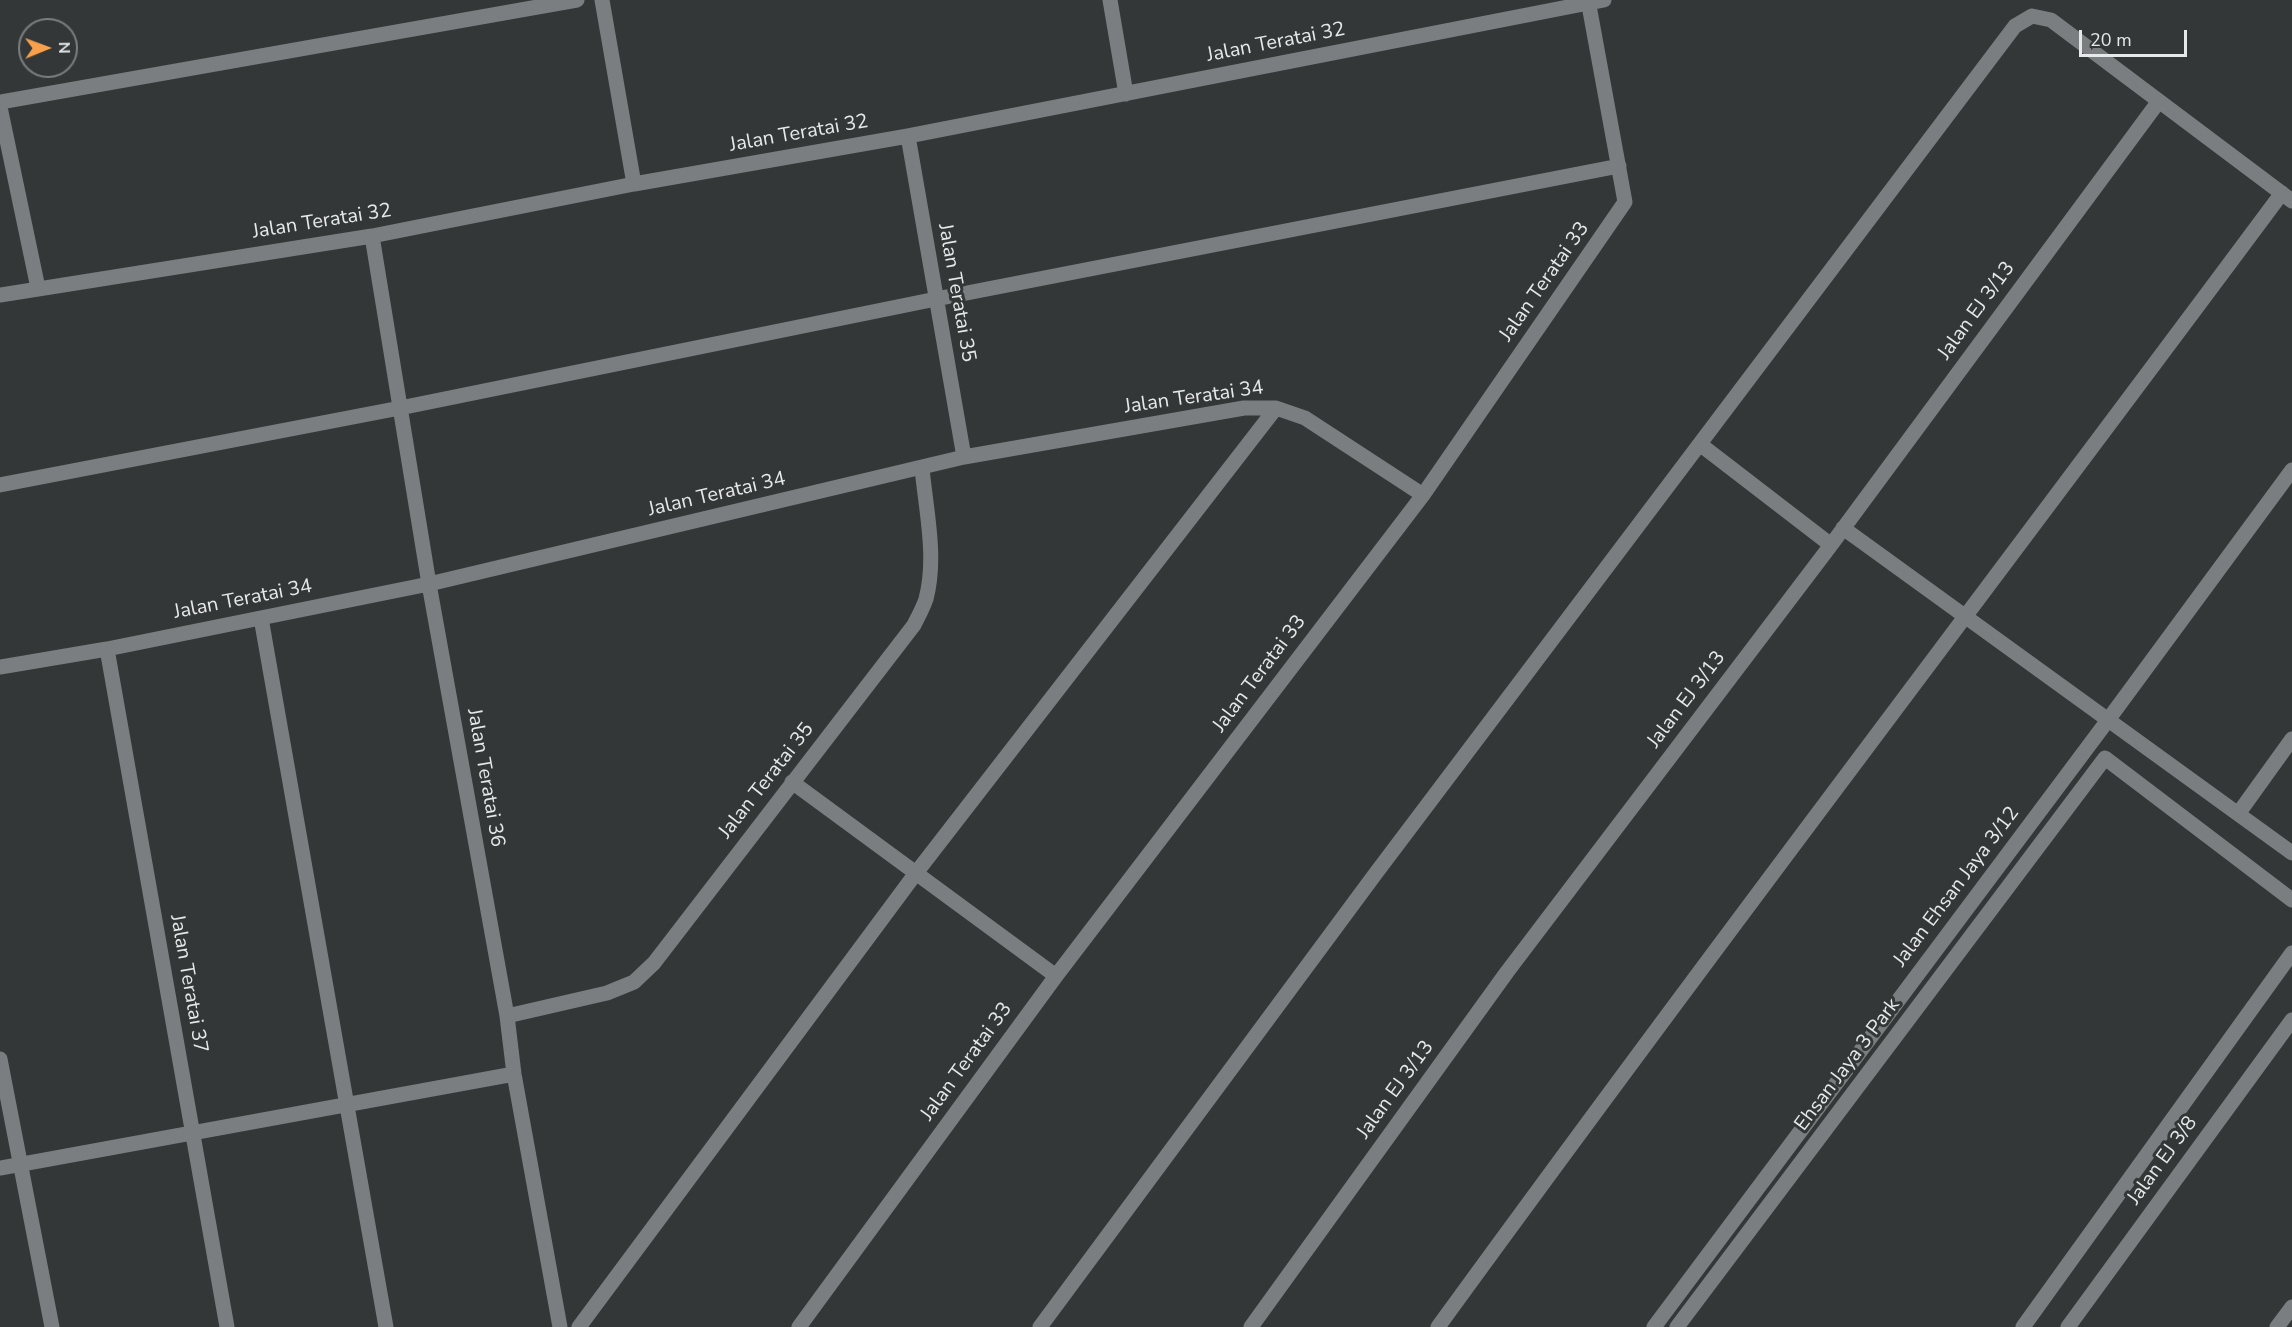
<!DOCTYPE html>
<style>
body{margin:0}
#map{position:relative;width:2292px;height:1327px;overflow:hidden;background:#343738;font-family:"Nunito Sans",sans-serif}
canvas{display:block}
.north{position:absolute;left:18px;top:18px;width:60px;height:60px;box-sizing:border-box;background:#343738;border:2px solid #7b7e7f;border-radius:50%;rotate:89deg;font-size:16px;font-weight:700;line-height:24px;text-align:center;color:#e6e8e9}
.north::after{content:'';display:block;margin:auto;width:21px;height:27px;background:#f8a04b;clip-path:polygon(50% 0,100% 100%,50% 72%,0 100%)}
.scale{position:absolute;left:2079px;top:30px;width:108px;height:27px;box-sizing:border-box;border:3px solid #e6e8e9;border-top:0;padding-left:8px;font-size:18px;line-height:21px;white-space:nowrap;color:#e6e8e9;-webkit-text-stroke:4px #343738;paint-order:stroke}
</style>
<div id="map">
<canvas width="2292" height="1327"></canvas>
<div class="north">N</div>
<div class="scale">20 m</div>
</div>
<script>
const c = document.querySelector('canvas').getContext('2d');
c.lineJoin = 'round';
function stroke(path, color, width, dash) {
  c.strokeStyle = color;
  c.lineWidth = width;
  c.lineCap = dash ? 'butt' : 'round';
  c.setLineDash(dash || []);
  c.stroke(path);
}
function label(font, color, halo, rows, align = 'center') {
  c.font = font + ' "Nunito Sans",sans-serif';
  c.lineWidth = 6;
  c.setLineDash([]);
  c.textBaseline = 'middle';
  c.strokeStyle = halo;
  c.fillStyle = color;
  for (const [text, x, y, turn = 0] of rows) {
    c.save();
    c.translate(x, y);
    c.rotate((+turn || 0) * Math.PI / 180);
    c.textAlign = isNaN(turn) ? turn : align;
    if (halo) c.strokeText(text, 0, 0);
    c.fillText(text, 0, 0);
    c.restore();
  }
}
const minor = new Path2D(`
 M602,0L634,184
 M1110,0L1126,94
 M0,102L577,0
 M0,107L38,288
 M908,136L964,457
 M372,236L429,584L507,1016L514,1074L560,1327
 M0,295L372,236L634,184L908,136L1604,0
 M1701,445L1831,545
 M0,485L400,408L936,299L1619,166
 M1843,528L2292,853
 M261,618L386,1327
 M107,649L227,1327
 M0,667L107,649L429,584L964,457L1244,408H1276L1305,418L1423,495
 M792,782L1056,976
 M2238,814L2292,739
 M507,1016L607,993L634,982L654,963L914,625C918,617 923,608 926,599C937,557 926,511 922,468
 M0,1059L52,1327
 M0,1168L514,1074
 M579,1327L916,873L1276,408
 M799,1327L1056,976L1423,495L1625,202L1588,0
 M1040,1327L1376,873L2015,26L2032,16L2051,20L2292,201
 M1251,1327L1507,972L1831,545L2159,101
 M1438,1327C1715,946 2001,571 2282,193
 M1654,1327L2108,720L2292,470
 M1677,1327L2105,758L2292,900
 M2023,1327L2292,953
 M2068,1327L2292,1020
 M2277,1327L2292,1307`);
const streetNames = [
 ["Jalan Teratai 32",1276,43,-11],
 ["Jalan Teratai 32",799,134,-10],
 ["Jalan Teratai 32",322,222,-9],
 ["Jalan Teratai 33",1545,282,-55],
 ["Jalan Teratai 35",956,293,80],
 ["Jalan EJ 3/13",1977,311,-54],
 ["Jalan Teratai 34",1194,398,-8],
 ["Jalan Teratai 34",717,495,-13],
 ["Jalan Teratai 34",243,600,-11],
 ["Jalan Teratai 33",1260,674,-53],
 ["Jalan EJ 3/13",1687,700,-53],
 ["Jalan Teratai 36",485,778,80],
 ["Jalan Teratai 35",767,781,-52],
 ["Jalan Ehsan Jaya 3/12",1957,887,-53],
 ["Jalan Teratai 37",188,984,80],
 ["Jalan Teratai 33",967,1062,-54],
 ["Ehsan Jaya 3 Park",1848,1065,-53],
 ["Jalan EJ 3/13",1396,1090,-54],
 ["Jalan EJ 3/8",2163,1161,-54]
];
stroke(minor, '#7b7e80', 15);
label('20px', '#e6e8e9', '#343738', streetNames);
</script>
